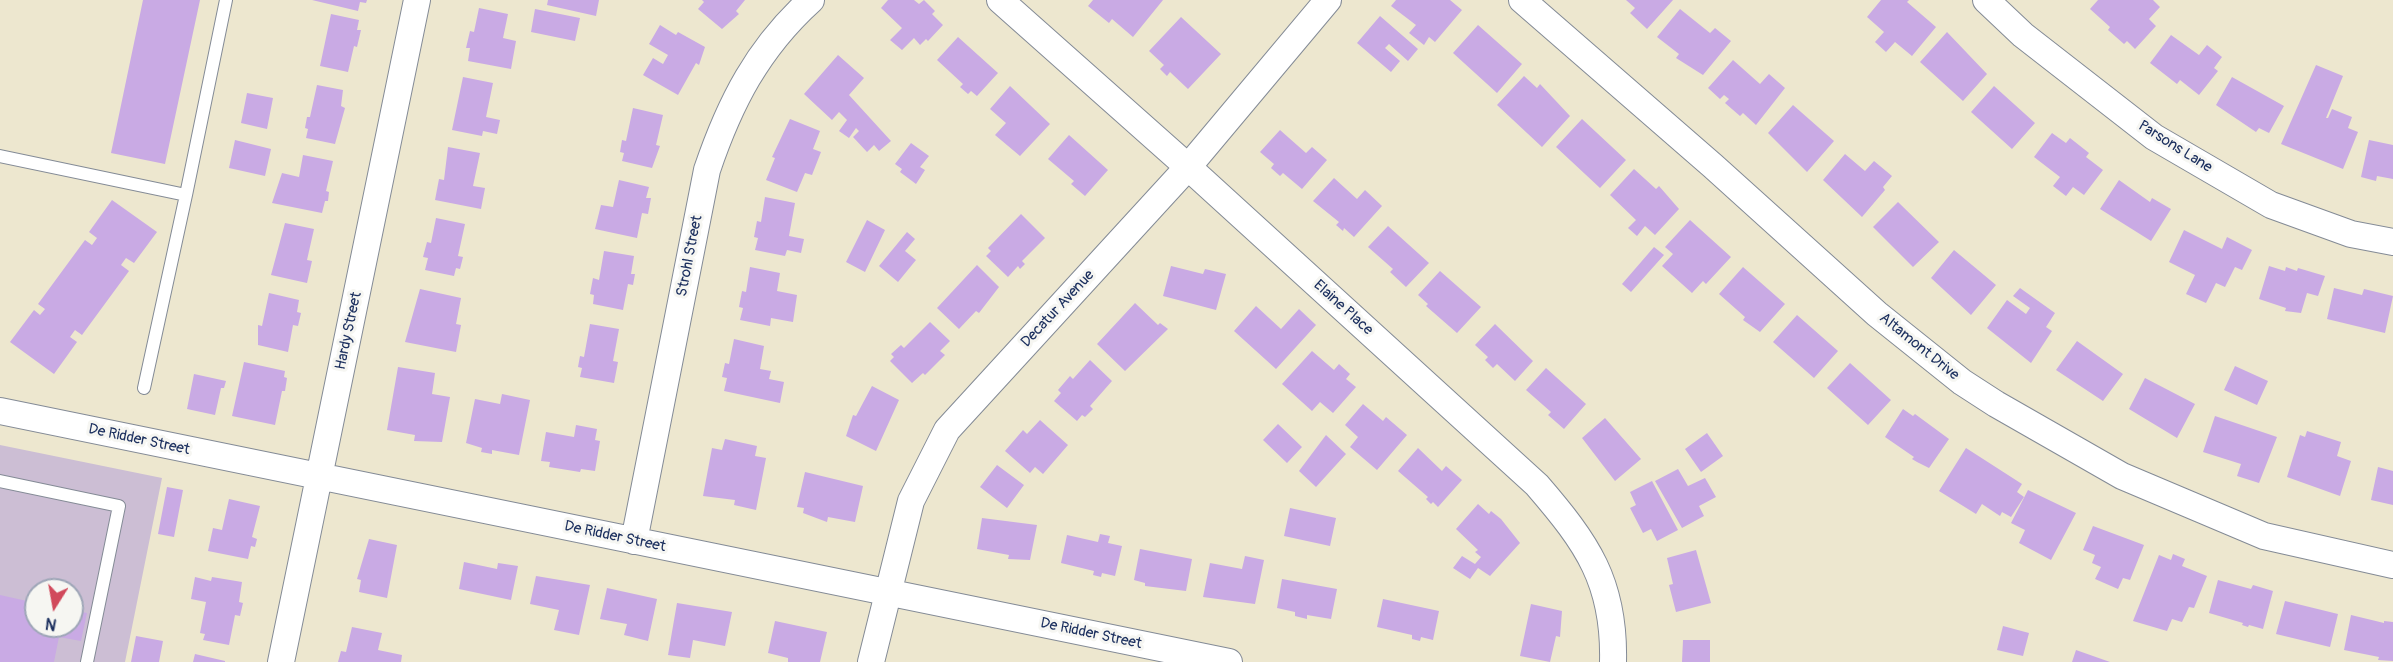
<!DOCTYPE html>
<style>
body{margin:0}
#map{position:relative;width:2393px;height:662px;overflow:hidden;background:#ede7cf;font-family:Pangolin,sans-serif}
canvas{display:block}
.north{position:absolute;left:24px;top:578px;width:60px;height:60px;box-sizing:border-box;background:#f6f6f2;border:2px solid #9ea6b7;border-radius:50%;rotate:191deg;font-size:16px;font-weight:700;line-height:24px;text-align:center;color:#1b2f5e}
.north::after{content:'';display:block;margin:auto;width:21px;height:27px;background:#d1495b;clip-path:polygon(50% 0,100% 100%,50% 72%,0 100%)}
</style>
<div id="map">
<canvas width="2393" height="662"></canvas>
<div class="north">N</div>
</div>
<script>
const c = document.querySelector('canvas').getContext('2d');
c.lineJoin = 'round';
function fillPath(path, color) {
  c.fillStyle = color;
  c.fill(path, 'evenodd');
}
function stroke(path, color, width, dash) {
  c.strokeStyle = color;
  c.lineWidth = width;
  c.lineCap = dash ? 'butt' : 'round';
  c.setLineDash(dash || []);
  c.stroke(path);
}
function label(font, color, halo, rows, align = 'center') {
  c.font = font + ' Pangolin,sans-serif';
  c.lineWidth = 6;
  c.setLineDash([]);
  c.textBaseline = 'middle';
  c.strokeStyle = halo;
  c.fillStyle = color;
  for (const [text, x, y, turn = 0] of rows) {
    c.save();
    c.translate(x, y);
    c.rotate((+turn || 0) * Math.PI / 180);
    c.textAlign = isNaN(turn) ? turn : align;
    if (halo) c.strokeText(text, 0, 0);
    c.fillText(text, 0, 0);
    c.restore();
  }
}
const industrial = new Path2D(`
 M0,445L162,478L125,662H0ZM36,590H72V626H36Z`);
const building = new Path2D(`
 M143,0H200L165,164L111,153Z
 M312,0H367L366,3L360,2L358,11Z
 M548,0H599L596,16L547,5Z
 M702,0H745L736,11L739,14L722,29L698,9L704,2Z
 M888,0H914L919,4L924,0L935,11L932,14L943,25L928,41L926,39L920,45L914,38L902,50L890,40L902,28L881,8Z
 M1093,0H1163L1133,37L1112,19L1109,23L1088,6Z
 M1396,0H1450L1462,10L1435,42L1429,37L1424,45L1409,33L1416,25L1391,6Z
 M1626,0H1673L1647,29L1630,13L1635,8Z
 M1881,0H1909L1907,2L1936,27L1912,56L1895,42L1886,52L1875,42L1884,32L1867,17Z
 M2098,0H2153L2160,7L2149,19L2156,26L2135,49L2127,41L2124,44L2108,30L2110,27L2090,9Z
 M479,8L508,14L503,38L516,41L511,69L468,61L470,48H466L470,31L474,32Z
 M535,9L580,18L575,41L531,32Z
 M1680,9L1710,33L1715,28L1731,41L1703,75L1676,58L1679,54L1657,37Z
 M331,14L359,20L357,30H361L357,47L354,46L348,72L320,66Z
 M1380,16L1418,49L1408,61L1389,44L1385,48L1400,61L1391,72L1357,43Z
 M1181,17L1221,54L1188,89L1170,72L1167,76L1160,69L1164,65L1149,51Z
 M660,25L676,35L678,32L705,47L699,65L696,63L678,95L643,75L653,58L663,64L668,55L649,44Z
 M1478,25L1522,64L1497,93L1453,53Z
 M1947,32L1987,74L1963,101L1920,62Z
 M2171,35L2199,55L2207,45L2222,57L2214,68L2218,71L2199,95L2180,80L2177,84L2150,63Z
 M958,37L998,73L977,96L971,91L968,94L960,87L963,84L937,60Z
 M838,55L864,78L849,95L891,141L879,151L874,145L867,152L853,137L859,131L856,128L849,138L839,131L847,120L839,112L832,120L804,94Z
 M1733,60L1760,84L1769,74L1785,88L1756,125L1743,113L1740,116L1725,103L1729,99L1724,95L1720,99L1708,88Z
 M2316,65L2343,76L2326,118H2328L2332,109L2352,117L2348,128L2358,132L2343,169L2281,144Z
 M1524,76L1537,88L1540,84L1570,116L1542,147L1497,105Z
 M463,77L493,83L486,117L500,120L497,134L483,131L482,136L452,130Z
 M2232,77L2284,106L2269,133L2259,128L2256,132L2216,105Z
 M317,85L343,90L341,106L345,108L335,144L306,138L308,129L305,128L307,117H310Z
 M1010,86L1050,124L1020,156L995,135L1006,123L990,109Z
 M1994,86L2035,123L2012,149L1971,112Z
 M247,93L273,98L267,129L241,123Z
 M1793,105L1834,141L1807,172L1768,133Z
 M633,108L663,115L656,145L660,146L652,168L622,161L624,153L620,152L622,140L626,141Z
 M790,119L820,131L813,149L821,152L812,175L805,173L797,192L766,180L775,158L772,157Z
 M1582,119L1626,160L1600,188L1556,147Z
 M1280,130L1306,153L1312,147L1327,160L1302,189L1283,173L1280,176L1271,168L1274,164L1260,152Z
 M2052,133L2066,143L2070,138L2089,153L2086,157L2103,170L2084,195L2073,187L2066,196L2053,186L2060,177L2034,157Z
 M1069,135L1108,170L1085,196L1071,184L1074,181L1048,159Z
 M235,140L271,149L265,176L229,168Z
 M2369,140L2393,145V179L2377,176L2376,181L2361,177Z
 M911,143L929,156L920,167L925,170L916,184L900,172L902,169L895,164Z
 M448,147L480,153L473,186L485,188L481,209L435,200L439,179L444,180Z
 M1845,154L1865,171L1874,161L1892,176L1883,187L1885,190L1862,217L1823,180Z
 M303,155L333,161L326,191L329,192L328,201H325L322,213L272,203L282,173L299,177Z
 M1634,169L1656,189L1659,186L1679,209L1655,235L1645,226L1637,236L1628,228L1636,220L1610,195Z
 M1334,178L1357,199L1365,190L1382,206L1354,237L1344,228L1343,231L1336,225L1339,222L1313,201Z
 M619,180L649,187L646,198H651L648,214L642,213L637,238L595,229L601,205L613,207Z
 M2119,180L2150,202L2152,198L2171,209L2151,241L2100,209Z
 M765,197L795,203L789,236L804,239L801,253L787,250L785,256L755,250L758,238L754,237L757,221L761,222Z
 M112,200L157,232L134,263L126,258L121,265L129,271L82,335L75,330L70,337L77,342L54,374L10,342L34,310L40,315L45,309L38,304L85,240L92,245L97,238L89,232Z
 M1898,202L1939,242L1913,267L1873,227Z
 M1021,214L1045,238L1022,261L1025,264L1020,269L1018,266L1008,277L986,256L991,251L988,248Z
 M436,218L465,224L458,256L463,257L460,269L456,268L454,276L425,270L428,258L423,257L427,242L431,243Z
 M867,220L885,230L865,272L846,262Z
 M1690,220L1731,257L1706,284L1703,281L1692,293L1662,266L1673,254L1665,247Z
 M285,223L314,229L307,260L312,261L307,283L271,275Z
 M1388,226L1429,263L1406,287L1390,272L1393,269L1368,247Z
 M2184,230L2222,249L2227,237L2252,250L2242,270L2235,267L2225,287L2216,283L2206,303L2186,294L2195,275L2169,262Z
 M907,232L915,239L905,251L916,260L898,282L879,266Z
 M1654,247L1664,255L1631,292L1622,284Z
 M1954,250L1996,285L1971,315L1931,278Z
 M604,251L634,256L631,274H635L633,285L628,284L623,310L593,304L594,295L590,294L593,278L599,280Z
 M977,265L999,287L979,313L976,311L959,329L937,308Z
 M1171,266L1203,274L1205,269L1226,274L1216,310L1163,296Z
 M2269,266L2285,271L2286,267L2297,271L2298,268L2325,276L2318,296L2307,293L2301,313L2285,311L2286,308L2259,299Z
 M750,267L780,273L777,291L797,295L793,322L771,318L770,326L740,320L743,308L739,307L742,291L746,292Z
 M1743,267L1785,304L1760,332L1743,320L1745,317L1719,294Z
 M1440,271L1481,307L1457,333L1426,306L1428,304L1418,295Z
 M2020,288L2055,313L2046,327L2052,331L2031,363L1987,328L2007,300L2026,314L2030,308L2013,296Z
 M2334,288L2362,295L2364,289L2393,296L2385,333L2327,319Z
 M420,289L461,298L456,324L461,325L456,352L405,342Z
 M269,293L299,300L297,312L301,313L298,326L293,325L288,352L258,345V325L262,326Z
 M1135,303L1158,325L1160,323L1168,329L1125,371L1097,344Z
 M1256,306L1281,329L1299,309L1316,325L1276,369L1234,331Z
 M1797,315L1838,351L1814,378L1773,342Z
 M930,322L950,341L940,351L945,355L925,375L923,373L912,383L890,361L894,357L891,354L901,345L904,348Z
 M590,324L619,329L613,361L618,362L614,383L580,377L582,368L578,367L580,356L584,357Z
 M1495,324L1533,361L1515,381L1497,364L1493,368L1485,360L1488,357L1475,345Z
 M734,339L764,346L760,369L771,371L769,379L784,382L780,403L724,391L727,378L722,377L725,363L729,364Z
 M2077,341L2123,374L2103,401L2056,370Z
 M1312,351L1334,370L1339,364L1350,374L1346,379L1356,387L1333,413L1320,402L1312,411L1282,384Z
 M1090,360L1112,381L1090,406L1093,409L1085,417L1082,415L1077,421L1054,401L1061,393L1058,390L1070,376L1073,379Z
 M244,362L285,371L284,377L287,378L285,391H282L275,425L232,416Z
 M1850,363L1891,400L1868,425L1827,388Z
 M2235,366L2268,381L2257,405L2224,390Z
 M398,367L435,373L432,394L450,397L442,442L414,441L415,435L387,430Z
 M1546,368L1586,404L1564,429L1548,415L1551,412L1526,390Z
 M194,374L226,381L224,388H221L215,415L187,409Z
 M2145,378L2195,404L2177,438L2129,409Z
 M872,386L899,400L876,451L846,436L853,415L856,416Z
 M502,394L530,400L519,455L492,450V454L481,452L482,448L466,443L475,399L500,404Z
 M1363,404L1383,421L1386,417L1407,435L1377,470L1350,447L1358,437L1345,425Z
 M1903,409L1913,416L1915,414L1949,439L1929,468L1917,462L1912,459L1914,457L1885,437Z
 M2215,416L2277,437L2259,483L2237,476L2241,464L2203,452Z
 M1605,418L1641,459L1615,481L1582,438Z
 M1040,420L1068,445L1043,474L1035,467L1030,473L1005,451L1023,430L1027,434Z
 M1278,424L1302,447L1287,463L1263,440Z
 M576,425L597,429L595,440L600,441L595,471L581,469L580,472L549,467L550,462L541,461L546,432L574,437Z
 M2307,431L2341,442L2337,456L2351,461L2340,496L2287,477L2300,435L2305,437Z
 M1707,433L1723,456L1701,472L1685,449Z
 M1326,435L1346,454L1316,487L1299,471Z
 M725,439L757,446L755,456L766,458L756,510L734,505L735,500L703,496L712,448L722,450Z
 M1418,448L1442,471L1446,466L1462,480L1438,507L1433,502L1431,504L1426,499L1428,497L1398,471Z
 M1966,448L2022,484L2017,492L2024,497L2011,517L2002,512L2000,516L1982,504L1976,514L1939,491Z
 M997,465L1024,485L1007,508L980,487Z
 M2378,467L2393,471V505L2371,500Z
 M1678,469L1688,486L1705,478L1716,497L1699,506L1704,516L1682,528L1655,481Z
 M805,472L863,486L855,522L828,517L827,522L803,513L804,508L797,507Z
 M1652,481L1678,530L1657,541L1651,529L1643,533L1630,508L1636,505L1630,492Z
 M167,487L183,490L174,537L158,534Z
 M2028,490L2076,513L2051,560L2019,543L2025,530L2011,523Z
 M229,499L260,506L252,537L257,539L255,547L251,546L248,559L208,551L213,528L222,530Z
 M1478,504L1489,514L1491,511L1501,519L1520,543L1490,576L1478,568L1470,579L1453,568L1462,556L1475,564L1481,557L1475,552L1478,550L1456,529Z
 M1290,508L1336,518L1330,546L1284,536Z
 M982,518L1037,525L1030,560L1008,559L1009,555L977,549Z
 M2093,526L2144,545L2130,580L2123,578L2118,589L2095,579L2101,567L2092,563L2095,555L2083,550Z
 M1100,534L1110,536L1108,543L1122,546L1115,576L1102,573L1101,577L1093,575L1094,571L1061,563L1067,535L1098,542Z
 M369,539L397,545L387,598L359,592L361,580L357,579Z
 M1140,549L1192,559L1186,591L1145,586V583L1134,580Z
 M1696,550L1711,603L1676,612L1669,585L1673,584L1667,558Z
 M2173,554L2185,559L2182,566L2207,576L2194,608L2189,607L2182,622L2172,619L2167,631L2133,621L2159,555L2171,560Z
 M1245,556L1264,560L1255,604L1203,597L1210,563L1242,569Z
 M464,562L497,569L498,563L518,566L511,600L459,589Z
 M536,576L590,585L579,635L554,630L559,610L530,604Z
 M195,577L211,581L212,577L242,582L239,602L243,603L240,616L235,615L229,645L203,640L205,634L200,633L206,602L191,599Z
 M1282,579L1337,589L1331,619L1307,615V619L1295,616V612L1277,608Z
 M2218,580L2251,589L2253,585L2273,591L2263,629L2249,625L2248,627L2242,625L2243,623L2209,613Z
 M607,588L657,599L648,641L624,635L627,624L600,619Z
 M0,595L36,603V626H72V610L87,613L81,641L59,637L54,662H0Z
 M1383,599L1439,611L1433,640L1421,637L1420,641L1412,639V635L1377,627Z
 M2285,601L2338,614L2330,647L2276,634Z
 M677,603L732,612L725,646L693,640L690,658L668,655Z
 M1531,604L1562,611L1560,637L1556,636L1550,662L1520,656Z
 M2351,615L2384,623V621L2393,622V661L2378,660L2379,657L2344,650Z
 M775,621L827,632L820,662H788V658L768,653Z
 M2003,626L2029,633L2023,656L1997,650Z
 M352,627L382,633L378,650L402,655L401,662H338L341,651L346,652Z
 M136,636L163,641L159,662H131Z
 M1683,640H1710V662H1682Z
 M2076,650L2110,662H2072Z
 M195,654L225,661V662H193Z`);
const service = new Path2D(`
 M0,156L186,195L144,388
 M186,195L226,0
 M0,481L119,506L87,662`);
const minor = new Path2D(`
 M1000,0L1188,167L1537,485C1587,543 1615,582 1613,662
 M1522,0L1713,166L1877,314L1962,382L1996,404L2122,476L2264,536L2393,565
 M1986,0L2023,35L2154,137L2271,205L2351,234L2393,242
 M0,411L1229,662
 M634,541L707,170C730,102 758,48 811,0
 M281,662L417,0
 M871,662L911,501L947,430L1188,167L1328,0`);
const streetNames = [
 ["Parsons Lane",2175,147,32],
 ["Strohl Street",690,256,-79],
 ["Elaine Place",1343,308,42],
 ["Decatur Avenue",1058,309,-47],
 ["Hardy Street",349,331,-78],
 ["Altamont Drive",1919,347,39],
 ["De Ridder Street",139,440,12],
 ["De Ridder Street",615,537,12],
 ["De Ridder Street",1091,634,12]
];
fillPath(industrial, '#ccbed4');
fillPath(building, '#c9aae4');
stroke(service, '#848b96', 14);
stroke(minor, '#848b96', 28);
stroke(service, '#fff', 12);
stroke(minor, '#fff', 26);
label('15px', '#1b2f5e', '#f6f6f2', streetNames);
</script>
